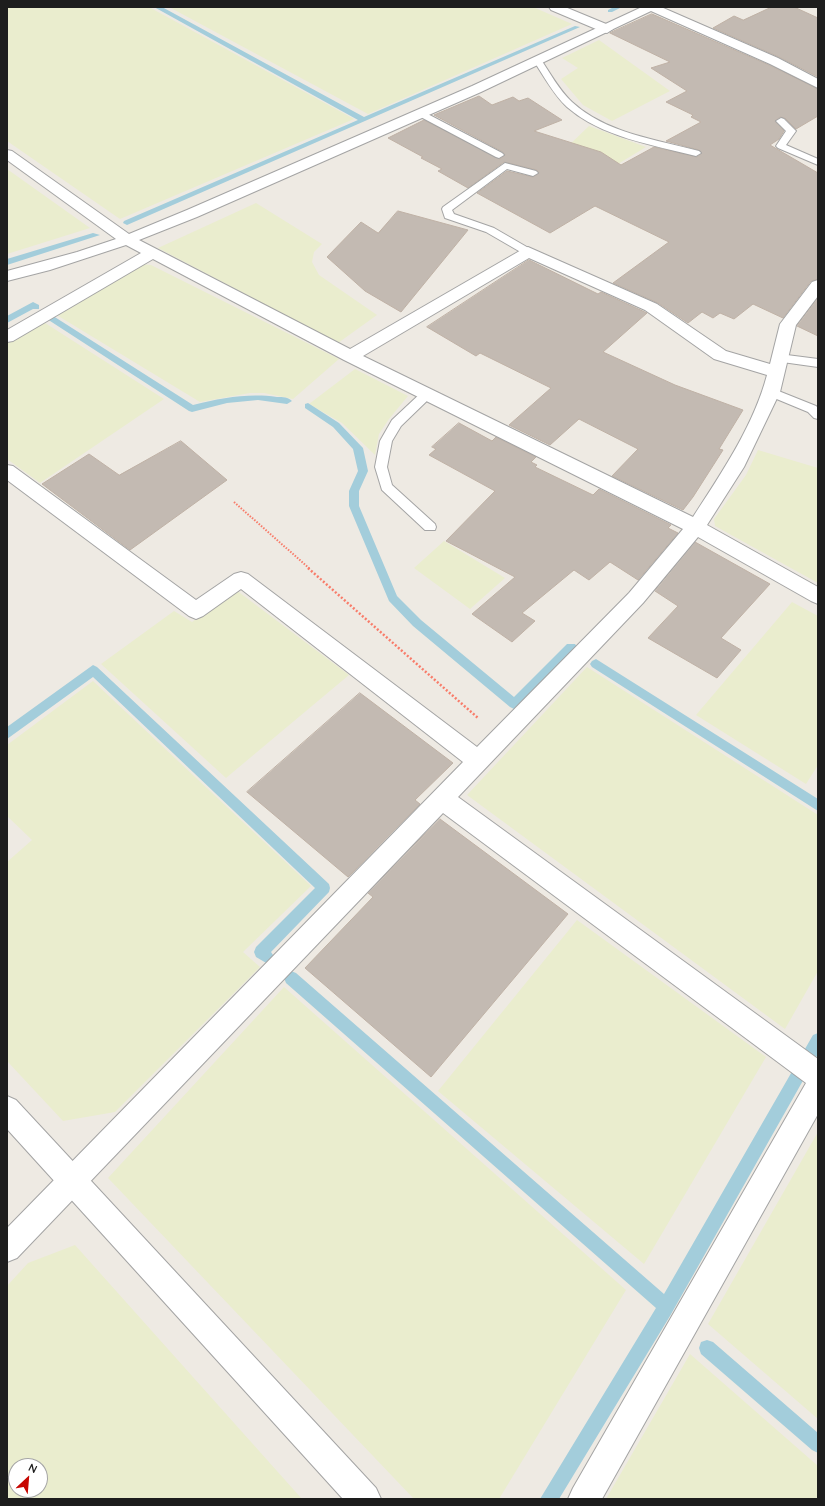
<!DOCTYPE html>
<style>
body{margin:0}
#map{position:relative;width:825px;height:1506px;overflow:hidden;background:#eeeae3;font-family:Quicksand,sans-serif}
canvas{display:block}
.frame{position:absolute;inset:0;border:8px solid #1d1d1d;pointer-events:none}
.north{position:absolute;left:8px;top:1458px;width:40px;height:40px;box-sizing:border-box;background:#fff;border:1px solid #a5a5a5;border-radius:50%;rotate:26deg;font-size:11px;font-weight:700;line-height:16px;text-align:center;color:#1d1d1d}
.north::after{content:'';display:block;margin:auto;width:14px;height:18px;background:#c70702;clip-path:polygon(50% 0,100% 100%,50% 72%,0 100%)}
</style>
<div id="map">
<canvas width="825" height="1506"></canvas>
<div class="frame"></div>
<div class="north">N</div>
</div>
<script>
const c = document.querySelector('canvas').getContext('2d');
c.lineJoin = 'round';
function fillPath(path, color) {
  c.fillStyle = color;
  c.fill(path, 'evenodd');
}
function stroke(path, color, width, dash) {
  c.strokeStyle = color;
  c.lineWidth = width;
  c.lineCap = dash ? 'butt' : 'round';
  c.setLineDash(dash || []);
  c.stroke(path);
}
const farmland = new Path2D(`
 M7,7H149L354,119L120,219L7,141Z
 M169,7H533L572,24L368,114Z
 M599,40L670,91L612,121L583,105L561,79L578,68L562,58Z
 M589,126L646,147L575,190L540,173Z
 M7,169L90,228L7,254Z
 M256,203L322,244L314,252L312,262L319,275L377,315L338,343L158,248Z
 M139,264L151,265L339,359L293,399L264,393H250L200,402L55,314Z
 M42,321L164,399L40,483L7,459V342Z
 M355,369L408,396L389,419L379,434L375,455L342,423L309,404Z
 M758,450L818,468V583L715,526L714,519L746,475Z
 M444,541L505,578L470,609L414,568Z
 M236,590L349,675L226,778L101,664L174,611L192,622Z
 M792,602L818,616V765L806,784L696,715Z
 M587,667L818,815V971L785,1029L467,795Z
 M93,681L311,886L243,952L260,967L115,1112L63,1121L7,1061V862L32,840L7,816V745Z
 M577,920L766,1057L644,1264L438,1091Z
 M284,987L626,1290L499,1499H414L108,1178Z
 M818,1132V1419L708,1324Z
 M75,1245L302,1499H7V1286L28,1263ZM16,1466H40V1490H16Z
 M690,1354L818,1466V1499H606Z`);
const stream = new Path2D(`
 M154,7H162L364,117L575,26L580,27L127,225L123,223L124,221L358,120Z
 M614,7H622L612,12H608V10Z
 M93,233L100,235L7,265V259Z
 M33,302L39,305V309H33L7,323V316Z
 M50,314L193,405C222,398 248,393 277,397C283,397 288,397 292,401L287,404L258,400L227,403L192,412L189,411L47,319L46,317Z
 M308,403L339,423L363,448L368,471L359,491V506L397,596L421,620L514,697L567,644H575L577,647L575,650L518,707L514,709L510,707L413,626L389,601L349,506V491L358,471L353,449L333,427L305,408V404Z
 M596,659L818,799V811L592,667L590,664L592,661Z
 M93,665L97,667L329,884L330,888L329,892L271,952L275,958L273,963L268,964L256,957L254,952L256,947L315,888L93,677L7,739V727Z
 M291,971L296,973L664,1294L813,1035L818,1033V1054L670,1316L559,1499H540L656,1308L286,983L284,978L286,973Z
 M707,1340L713,1342L818,1433V1453L812,1450L701,1354L699,1348L701,1342Z`);
const building = new Path2D(`
 M772,7H794L818,18V77L779,57L713,28L734,16L743,20Z
 M652,14L769,65L818,89V116L796,129L785,118L780,117L775,121L784,131L779,139L770,145L818,173V279L811,281L783,318L753,304L734,319L720,313L713,318L702,312L688,323L658,303L613,283L669,242L595,206L550,233L477,193L507,171L533,177L539,173L537,170L504,162L468,188L438,171L442,169L421,158L423,157L388,138L424,120L500,159L505,155L503,152L434,115L479,96L492,105L513,97L519,101L528,98L562,120L534,131L601,152L621,165L654,147L697,157L702,153L699,150L666,141L701,122L691,117L693,115L666,102L687,91L651,68L670,62L610,33Z
 M398,211L468,230L401,312L365,291L327,257L361,222L378,233Z
 M529,260L598,294L601,292L647,313L603,352L675,385L743,410L719,449L723,450L693,497L683,510L612,476L638,449L579,419L550,445L509,425L551,388L480,353L476,356L427,327Z
 M818,298V336L797,326Z
 M459,423L492,441L496,437L536,457L531,462L537,465L535,467L593,495L599,489L671,525L668,528L678,533L638,580L610,562L589,580L574,570L522,613L535,621L512,642L472,614L515,577L446,541L495,491L429,455L436,449L432,447Z
 M181,441L227,480L130,550L42,484L89,454L119,475Z
 M695,542L770,584L721,638L741,650L717,678L648,638L678,606L655,591Z
 M360,693L453,763L415,800L420,804L348,877L247,792Z
 M440,819L568,914L431,1077L305,968L373,897L368,893Z`);
const pathFar1 = new Path2D(`
 M234,502L310,569`);
const path = new Path2D(`
 M308,568L478,718`);
const service = new Path2D(`
 M537,57L540,58C550,73 559,90 572,102C605,133 658,140 699,151L701,153L696,156C653,145 601,137 567,107C553,94 544,76 533,60Z
 M420,110L502,153L504,155L499,158L496,157L417,115L415,113Z
 M781,118L784,119L796,131L786,145L818,159V165L778,148L776,146L786,131L776,121Z
 M505,163L536,171L538,173L533,176L507,169L452,210L454,214L494,228L532,250L533,252L532,254H524L486,232L445,218L442,209L443,207Z
 M779,354L818,359V367L775,361L773,358L775,355Z
 M771,388L816,406L818,408V419L814,418L808,412L767,395L765,392L767,389Z
 M427,390L433,394L431,397L401,426L392,441L387,467L392,485L435,524L436,527L435,530H425L382,490L375,467L380,441L392,420L423,391Z`);
const minor = new Path2D(`
 M642,7H661L778,58L818,79V88L770,64L651,11L481,92L197,217L139,240L350,349L523,249L528,247L657,304L726,351L770,364L780,324L812,282L818,280V296L796,325L780,392L744,467L707,525L818,587V604L811,601L698,537L643,603L458,797L818,1059V1114L602,1499H568L573,1488L806,1083L443,813L17,1258L7,1262V1228L463,762L241,589L203,616L196,619L189,616L7,480V465L13,466L196,600L234,574L241,572L248,574L477,747L629,593L683,529L344,360L153,259L13,341L7,342V330L141,253L126,245L50,270L7,281V271L77,252L116,239L7,160V150L12,151L129,234L187,210L472,86ZM529,258L645,310L714,359L767,375C754,425 721,474 693,517L363,356Z`);
const tertiary = new Path2D(`
 M549,7H565L611,26L613,29L607,33L603,32L551,10Z
 M7,1096L16,1100L376,1488L381,1499H343L7,1129Z`);
fillPath(farmland, '#eaedce');
fillPath(stream, '#a3cddb');
fillPath(building, '#c3bab2');
stroke(building, '#bfb1a5', 1);
stroke(service, '#a4a4a4', 2);
stroke(minor, '#a4a4a4', 2);
stroke(tertiary, '#a4a4a4', 2);
stroke(pathFar1, '#f87c6a', 2, [1.5, 1.5]);
stroke(path, '#f87c6a', 2.5, [2, 2]);
fillPath(service, '#fff');
fillPath(minor, '#fff');
fillPath(tertiary, '#fff');
</script>
